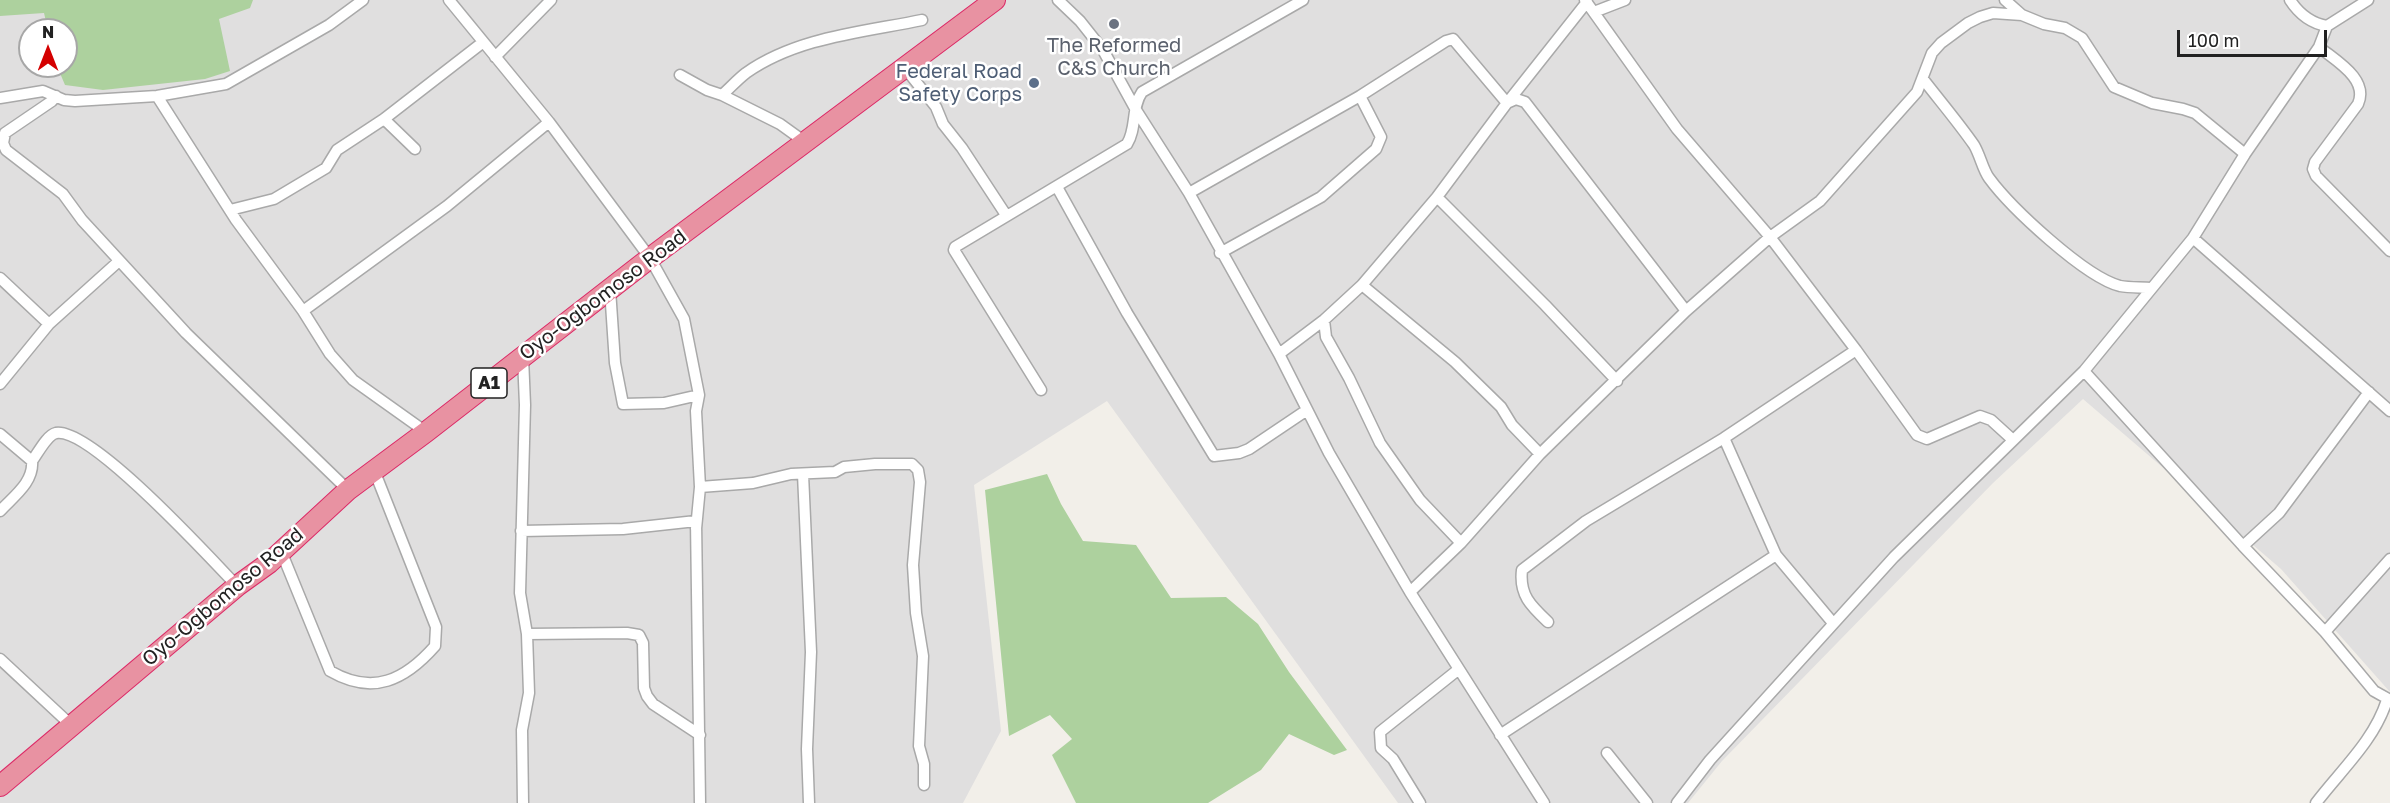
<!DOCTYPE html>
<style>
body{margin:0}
#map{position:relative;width:2390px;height:803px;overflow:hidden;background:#f2efe9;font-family:"Golos Text",sans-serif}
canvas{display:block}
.north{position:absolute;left:18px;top:18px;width:60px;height:60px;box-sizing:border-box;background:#fff;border:2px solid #a7a7a7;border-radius:50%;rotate:0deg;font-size:16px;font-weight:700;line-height:24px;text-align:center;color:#222}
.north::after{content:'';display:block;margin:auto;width:21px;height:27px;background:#d40000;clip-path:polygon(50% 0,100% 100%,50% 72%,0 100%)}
.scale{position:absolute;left:2177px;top:30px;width:150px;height:27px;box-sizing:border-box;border:3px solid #222;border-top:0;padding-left:8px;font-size:18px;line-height:21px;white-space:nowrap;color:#222;-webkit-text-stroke:4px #fff;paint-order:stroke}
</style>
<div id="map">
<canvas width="2390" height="803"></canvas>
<div class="north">N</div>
<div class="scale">100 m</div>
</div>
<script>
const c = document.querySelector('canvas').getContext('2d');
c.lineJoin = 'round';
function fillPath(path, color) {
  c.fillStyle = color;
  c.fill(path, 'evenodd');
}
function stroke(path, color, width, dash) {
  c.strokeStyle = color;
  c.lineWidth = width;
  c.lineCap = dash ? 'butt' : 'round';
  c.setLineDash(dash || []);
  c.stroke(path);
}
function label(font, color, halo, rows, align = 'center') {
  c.font = font + ' "Golos Text",sans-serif';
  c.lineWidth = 5;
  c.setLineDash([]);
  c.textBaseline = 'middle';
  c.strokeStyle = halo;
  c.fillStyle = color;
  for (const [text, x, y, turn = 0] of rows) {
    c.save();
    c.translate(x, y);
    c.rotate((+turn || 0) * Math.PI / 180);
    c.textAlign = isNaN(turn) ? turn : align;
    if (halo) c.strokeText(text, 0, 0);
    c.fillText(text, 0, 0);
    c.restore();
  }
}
const residential = new Path2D(`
 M0,0H2390V692L2281,569L2083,399L1993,483L1722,761L1688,803H1398L1107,401L974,485L1001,731L963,803H0ZM30,30H66V66H30Z`);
const forest = new Path2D(`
 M0,0H253L250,8L219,19L230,71L205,79L103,90L65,85L57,66H66V30H48L44,13L0,16Z
 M1047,474L1061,504L1083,541L1136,545L1171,598L1226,597L1258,624L1289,672L1347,750L1334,755L1289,734L1261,770L1208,803H1076L1052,755L1072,739L1050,715L1009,736L985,490Z`);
const street = new Path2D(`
 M449,0L549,122L650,258L684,319L699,395L696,411L700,487L696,529
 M1058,0L1080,21L1103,50L1136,110L1189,193L1279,354L1329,453L1410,592L1544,803
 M1585,0L1677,129L1770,237L1856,350L1917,435L1927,439L1980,416L1991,420L2013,440
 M2005,0L2022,15L2044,24L2065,28L2082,38L2114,87L2152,103L2183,109L2195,113L2245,154
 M2290,0C2299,14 2310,23 2327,26L2368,0
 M1594,12L1625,0
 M2319,47C2336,61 2369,79 2358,104L2315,162L2313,169L2316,176L2390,251
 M495,57L551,0
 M905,68L936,107L943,124L962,148L1006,215
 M680,75L707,90L722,95C730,88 738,79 746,73C797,37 864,32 922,20
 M1923,79C1940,101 1958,122 1974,145C1980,155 1983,170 1989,178C2011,208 2085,277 2120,286C2130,288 2142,287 2152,288
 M722,95L780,124L805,142
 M56,96L52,101L5,133L3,143L6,150L63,194L82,220L186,333L348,490
 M157,96L236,220L303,311L330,354L353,380L426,432
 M0,98L43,91L64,100L75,101L157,96L226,84L329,25L363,0
 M384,119L415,149
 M1057,187L1127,313L1214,456L1239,453L1249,449L1307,410
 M1189,193L1360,96L1446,41L1453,39L1507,103L1516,99L1525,102L1686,311
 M1437,197L1545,305L1617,381
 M230,210L274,199L326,168L337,150L384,119L482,43
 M2193,238L2390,411
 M1220,253L1321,197L1376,149L1381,137L1360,96
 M0,278L49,324
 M1362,285L1455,362L1501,407L1512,425L1540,454
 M610,289L615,363L623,404L664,403L699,395
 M303,311L447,206L549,122
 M1324,320L1326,337L1349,378L1380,443L1420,500L1461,543
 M1279,354L1324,320L1362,285L1437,197L1507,103L1587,2
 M523,357L525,405L520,593L527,634L529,693L522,730L523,803
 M2084,371L2243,546L2325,632L2374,691L2390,700
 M0,384L49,324L119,261
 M1041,390L954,250L955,247L1127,144C1137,128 1131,108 1142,92L1303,0
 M0,434L32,461C38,453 47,435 56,433C91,427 210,558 237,586
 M1724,438L1776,555L1833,623
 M803,474L811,652L807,749L809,803
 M700,487L753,483L791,474L835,472L844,467L875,464H912L918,470L920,482L913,565L916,613L923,656L919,746L924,764V785
 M0,511C14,496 34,482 32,461
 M521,531L623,529L696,521L700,803
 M2243,546L2279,513L2369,392
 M281,551L330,671C373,696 405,680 435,646L436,627L374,470
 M1410,592L1461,543L1540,454L1686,311L1770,237L1820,201L1917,92L1932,53L1941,43L1968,23L1980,17L1993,13L2022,15
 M1548,622C1531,606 1519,595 1522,570L1586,521L1724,438L1856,350
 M2325,632L2390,559
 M527,634L627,633L639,635L643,643L644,688L647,696L653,704L700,735
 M0,659L72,726
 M1500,735L1776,555
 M1607,753L1647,803
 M1420,803L1393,759L1381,748L1380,732L1459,669
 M1677,803L1710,760L1894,557L2084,371L2193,238L2245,154L2319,47L2327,26
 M2316,803C2341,770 2374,741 2387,700`);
const highway = new Path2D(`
 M0,786L237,586L269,563L348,490L426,432L650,258L995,0`);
const markers = [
 [1114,24,6,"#6b7280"],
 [1034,83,6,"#5c6f8a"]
];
const shields = [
 [489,383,36]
];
const shieldNames = [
 ["A1",489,383]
];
const worshipNames = [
 ["The Reformed",1114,46],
 ["C&S Church",1114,69]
];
const serviceNames = [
 ["Federal Road",1022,72],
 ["Safety Corps",1022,95]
];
const streetNames = [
 ["Oyo-Ogbomoso Road",603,295,-37],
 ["Oyo-Ogbomoso Road",223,597,-40]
];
fillPath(residential, '#e0dfdf');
fillPath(forest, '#add19e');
stroke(street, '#a9a9a9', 13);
stroke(highway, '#dc2a67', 22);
stroke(street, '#fff', 10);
stroke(highway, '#e892a2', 20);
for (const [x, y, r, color] of markers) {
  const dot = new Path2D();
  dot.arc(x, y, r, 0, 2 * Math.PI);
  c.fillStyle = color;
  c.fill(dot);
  stroke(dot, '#fff', 2);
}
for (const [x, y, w] of shields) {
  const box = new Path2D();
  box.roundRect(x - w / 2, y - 15, w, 30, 4.5);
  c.fillStyle = '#fff';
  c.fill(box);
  stroke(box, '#222', 1.5);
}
label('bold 18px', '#222', null, shieldNames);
label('20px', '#5b616d', '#fff', worshipNames);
label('20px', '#4e5e75', '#fff', serviceNames, 'right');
label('20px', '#222', '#fff', streetNames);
</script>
